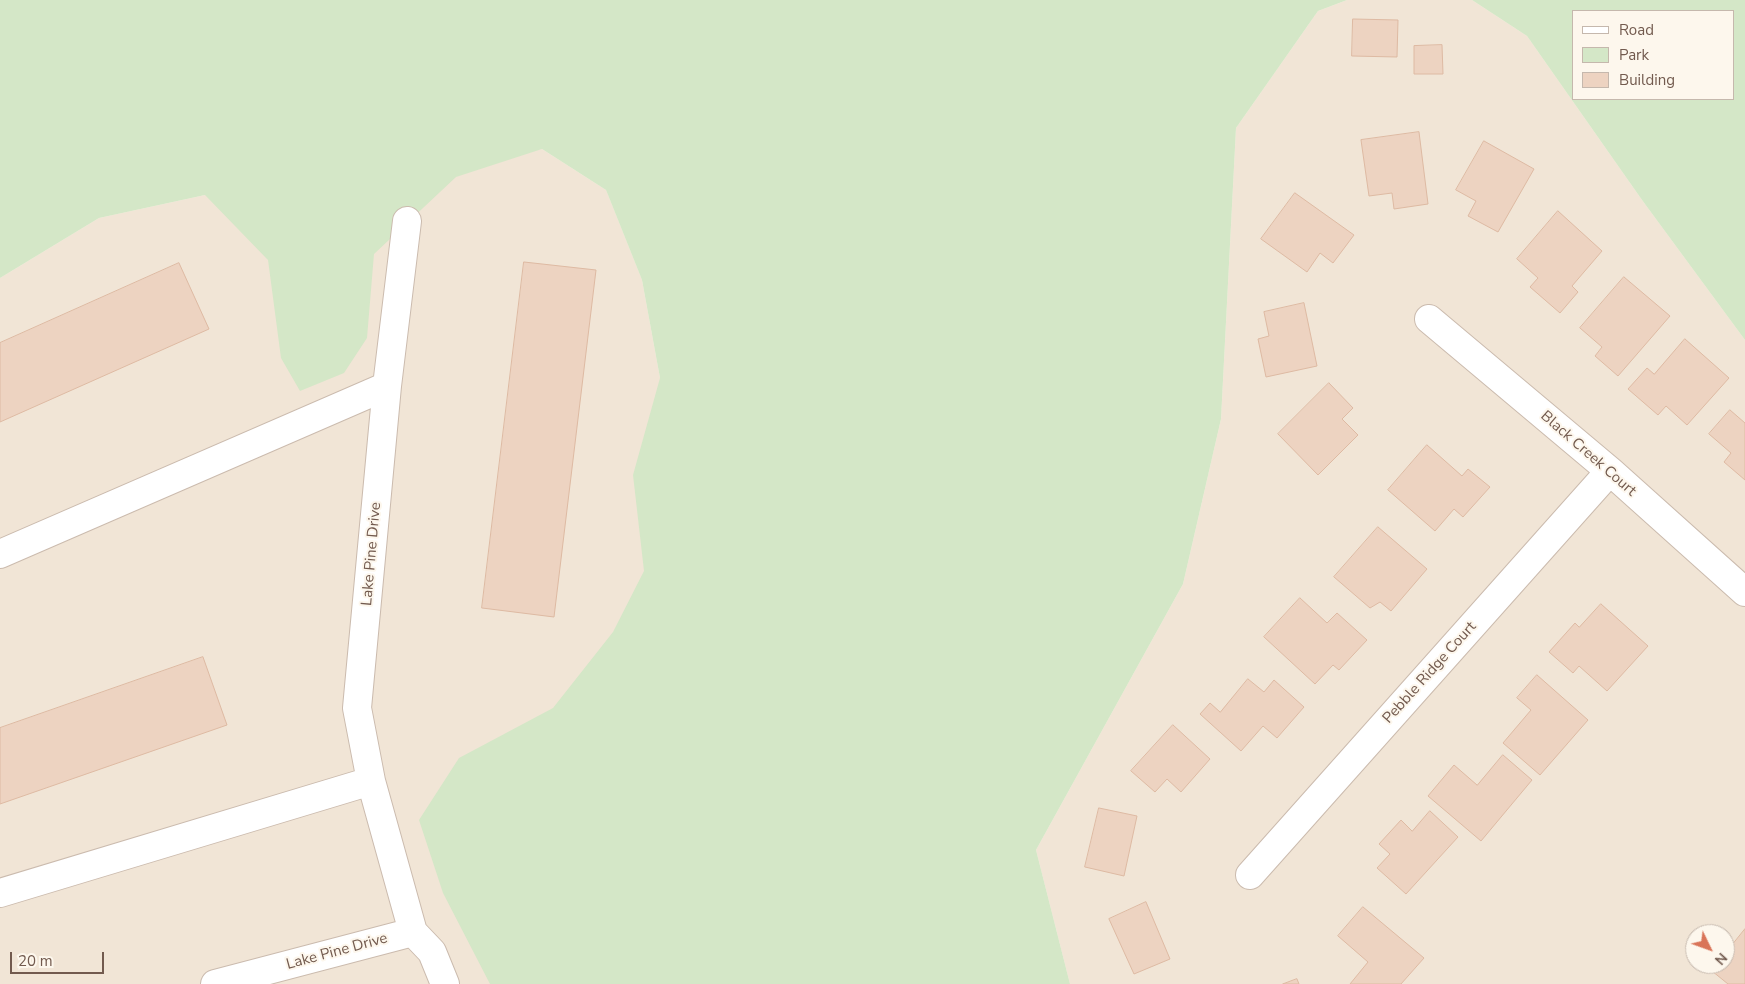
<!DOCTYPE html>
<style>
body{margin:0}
#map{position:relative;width:1745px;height:984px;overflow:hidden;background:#faf3e7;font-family:"Nunito Sans",sans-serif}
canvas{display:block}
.legend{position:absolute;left:1572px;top:10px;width:162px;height:90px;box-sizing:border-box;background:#fdf7ed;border:1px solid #c5b8ad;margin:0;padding:6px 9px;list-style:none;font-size:15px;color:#725a4e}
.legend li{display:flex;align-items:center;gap:10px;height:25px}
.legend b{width:25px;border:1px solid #c5b8ad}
.north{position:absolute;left:1685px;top:924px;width:50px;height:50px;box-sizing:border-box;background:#fdf7ed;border:1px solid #c5b8ad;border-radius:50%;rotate:132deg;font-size:14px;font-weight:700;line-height:20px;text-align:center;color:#725a4e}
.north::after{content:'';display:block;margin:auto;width:18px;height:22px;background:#d97458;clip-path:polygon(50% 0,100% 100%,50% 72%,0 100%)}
.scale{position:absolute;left:10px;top:952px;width:94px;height:22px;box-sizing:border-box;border:2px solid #725a4e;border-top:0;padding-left:6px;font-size:15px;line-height:18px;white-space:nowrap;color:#725a4e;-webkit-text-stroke:4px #fdf7ed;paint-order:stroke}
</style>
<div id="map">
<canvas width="1745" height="984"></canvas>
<ul class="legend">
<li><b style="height:6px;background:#fff"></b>Road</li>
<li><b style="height:14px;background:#d4e7c7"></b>Park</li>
<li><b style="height:14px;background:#edd3c1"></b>Building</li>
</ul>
<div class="north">N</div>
<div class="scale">20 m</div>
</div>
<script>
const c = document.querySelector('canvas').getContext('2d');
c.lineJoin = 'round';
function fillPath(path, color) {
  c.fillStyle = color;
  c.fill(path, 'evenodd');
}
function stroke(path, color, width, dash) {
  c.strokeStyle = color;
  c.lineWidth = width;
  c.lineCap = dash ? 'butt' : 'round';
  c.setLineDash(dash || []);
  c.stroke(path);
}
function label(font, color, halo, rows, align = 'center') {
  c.font = font + ' "Nunito Sans",sans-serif';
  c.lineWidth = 4;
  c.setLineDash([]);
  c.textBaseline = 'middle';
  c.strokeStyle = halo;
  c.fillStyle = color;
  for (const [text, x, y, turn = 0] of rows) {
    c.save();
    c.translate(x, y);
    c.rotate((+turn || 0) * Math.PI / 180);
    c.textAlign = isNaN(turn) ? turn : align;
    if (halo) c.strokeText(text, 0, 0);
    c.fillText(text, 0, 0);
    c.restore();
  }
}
const residential = new Path2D(`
 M1347,0H1472L1527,36L1642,200L1745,340V984H1070L1036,850L1183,584L1221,419L1236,128L1318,11ZM1695,934H1725V964H1695Z
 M542,149L606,190L642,280L660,378L656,984H0V278L99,218L205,195Z`);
const green = new Path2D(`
 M0,0H1347L1318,11L1236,128L1221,419L1183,584L1036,850L1070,984H490L443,893L419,820L459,758L553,708L613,632L644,571L633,475L660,378L642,280L606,190L542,149L456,177L374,254L367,338L344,373L300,391L281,358L268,260L205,195L99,218L0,278Z
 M1472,0H1745V340L1642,200L1527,36ZM1734,11V99H1574V11Z`);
const building = new Path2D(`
 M1353,19L1398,20L1397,57L1352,56Z
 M1442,45L1443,74H1414V46Z
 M1419,132L1428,204L1394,209L1392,193L1369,196L1361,140Z
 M1484,141L1534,169L1498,232L1468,216L1476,201L1456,190Z
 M1295,193L1354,235L1333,263L1320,253L1307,272L1261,239Z
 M1558,211L1602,251L1572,286L1578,292L1560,313L1530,287L1538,278L1517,259Z
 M524,262L596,270L554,617L482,608Z
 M179,263L209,329L0,422V343Z
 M1624,277L1670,316L1618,376L1595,356L1602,347L1580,328Z
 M1304,303L1317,366L1266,377L1258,339L1269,336L1264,312Z
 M1685,339L1729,378L1687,425L1666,406L1658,415L1628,389L1647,368L1654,374Z
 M1329,383L1353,408L1342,419L1358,435L1318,475L1278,434Z
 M1730,410L1745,423V480L1724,462L1731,453L1709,434Z
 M1427,445L1462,476L1468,469L1490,487L1463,517L1454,509L1435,531L1388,490Z
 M1378,527L1427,569L1391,611L1380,602L1370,608L1334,577Z
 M1300,598L1327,623L1337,613L1367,640L1339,670L1333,665L1315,684L1264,637Z
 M1601,604L1648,646L1607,691L1579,666L1573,673L1549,652L1575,623L1579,627Z
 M203,657L227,725L0,804V728Z
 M1537,675L1588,720L1540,775L1503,743L1531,710L1517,698Z
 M1248,679L1264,692L1274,680L1304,707L1277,738L1263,726L1241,751L1200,714L1210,703L1220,712Z
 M1173,725L1210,759L1181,792L1167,779L1155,792L1131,771Z
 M1503,755L1532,780L1481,841L1428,796L1454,765L1477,785Z
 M1099,808L1137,816L1124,876L1085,867Z
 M1430,811L1458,837L1406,894L1377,868L1390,854L1379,844L1401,820L1412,831Z
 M1146,902L1170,959L1134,974L1109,919Z
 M1363,907L1424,958L1401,984H1350L1368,962L1338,936Z
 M1745,929V984H1728L1712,971L1717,964H1725V954Z
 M1297,979L1299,984H1283Z`);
const street = new Path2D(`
 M1429,319L1610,471L1745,592
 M387,386L407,221
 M0,554L387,386L357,708L371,781L413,932L432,952L445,984
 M1250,875L1610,471
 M0,893L371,781
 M215,984L413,932`);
const streetNames = [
 ["Black Creek Court",1588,454,41],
 ["Lake Pine Drive",372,554,-85],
 ["Pebble Ridge Court",1430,673,-48],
 ["Lake Pine Drive",337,952,-15]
];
fillPath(residential, '#f1e5d6');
fillPath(green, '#d4e7c7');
fillPath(building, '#edd3c1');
stroke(building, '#debaa3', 1);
stroke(street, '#cbbbae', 30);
stroke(street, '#fff', 28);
label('15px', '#725a4e', '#fdf7ed', streetNames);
</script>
